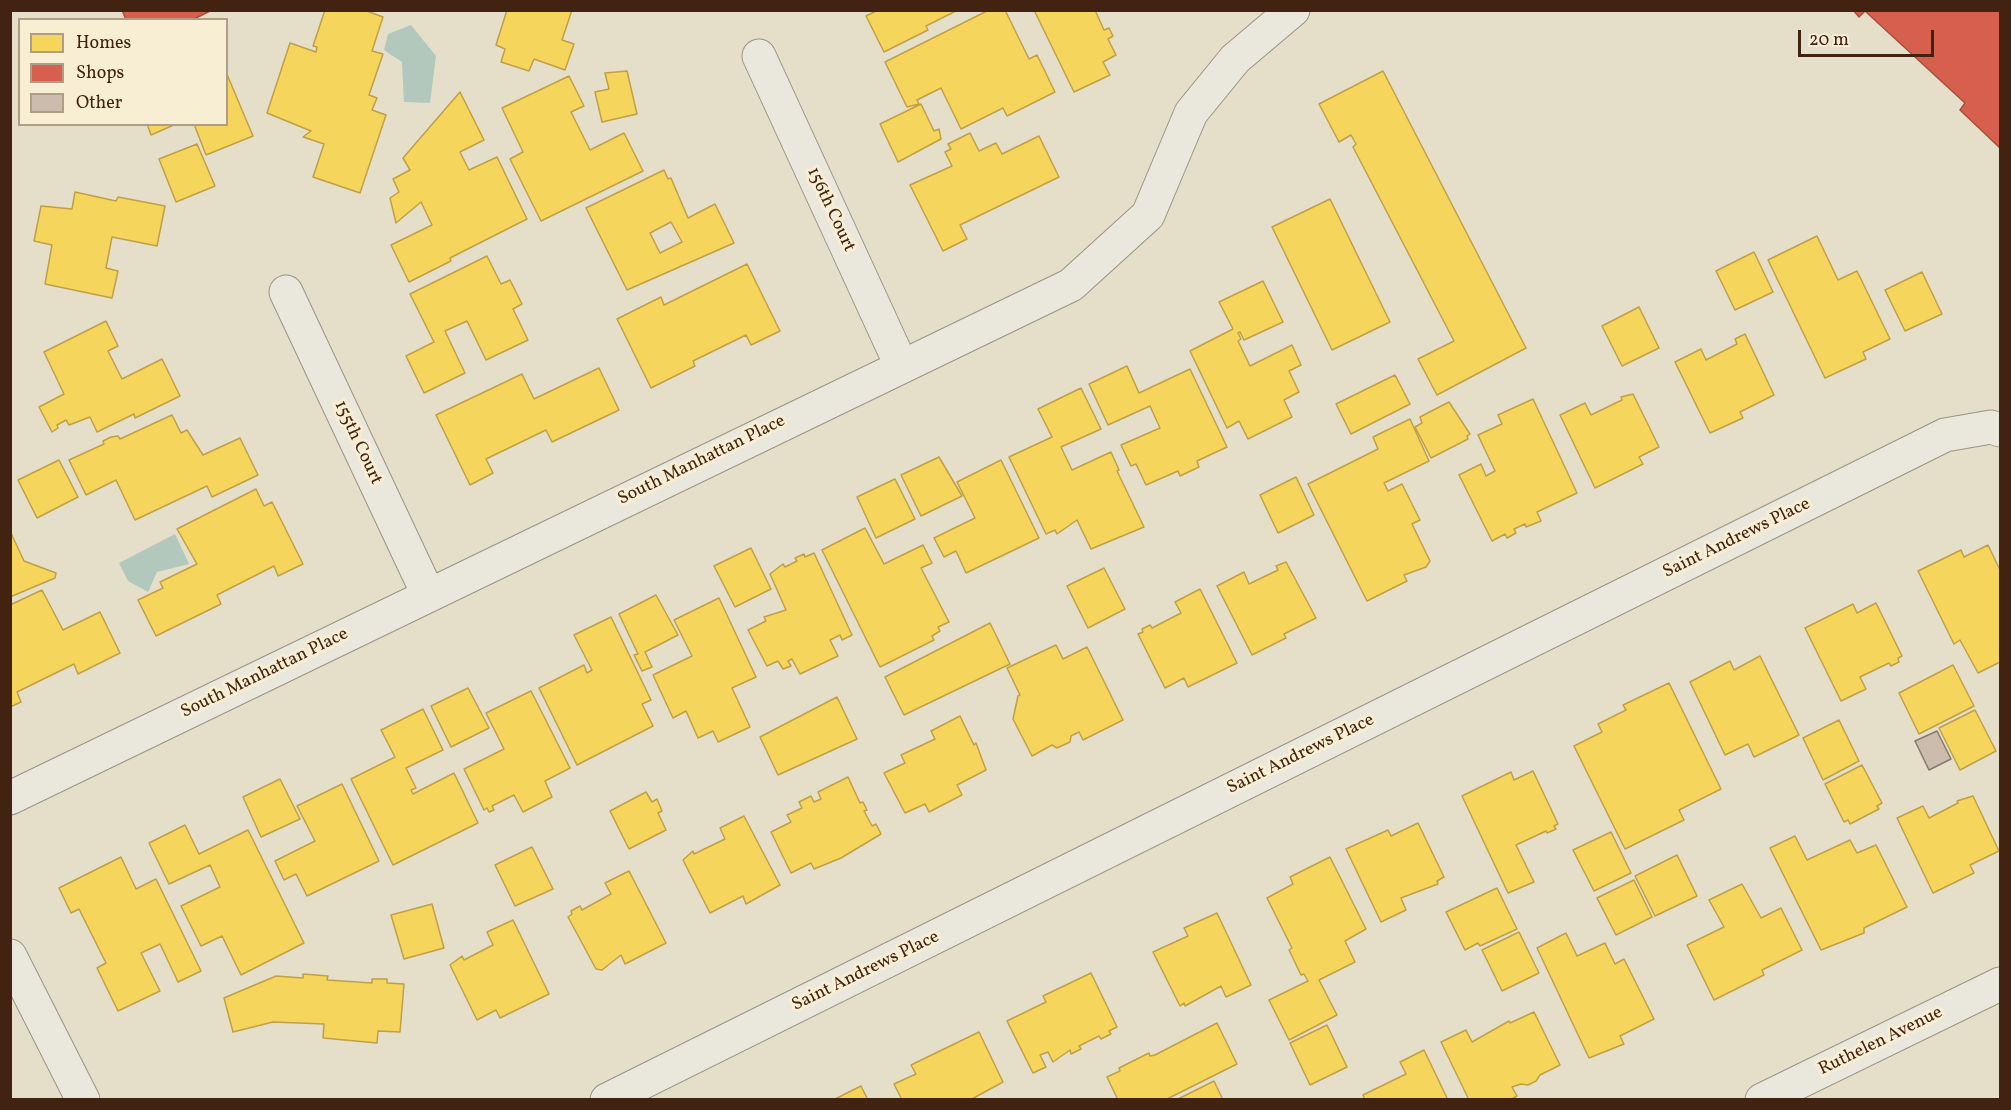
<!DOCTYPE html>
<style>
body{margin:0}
#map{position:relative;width:2011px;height:1110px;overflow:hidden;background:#e5dfc9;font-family:Vollkorn,serif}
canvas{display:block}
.frame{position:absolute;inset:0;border:12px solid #422311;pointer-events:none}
.legend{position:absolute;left:18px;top:18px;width:210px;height:108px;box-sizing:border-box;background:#f7eed3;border:2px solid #af9d85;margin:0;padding:8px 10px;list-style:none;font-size:18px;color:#422311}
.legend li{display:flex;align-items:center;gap:12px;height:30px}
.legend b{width:30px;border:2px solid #af9d85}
.scale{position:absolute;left:1798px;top:30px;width:136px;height:27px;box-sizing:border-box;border:3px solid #422311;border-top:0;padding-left:8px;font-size:18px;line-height:21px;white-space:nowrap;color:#422311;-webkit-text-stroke:4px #f7eed3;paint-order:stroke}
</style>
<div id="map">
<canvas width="2011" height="1110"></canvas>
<div class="frame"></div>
<ul class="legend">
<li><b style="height:16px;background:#f6d55c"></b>Homes</li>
<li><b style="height:16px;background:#d6604d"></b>Shops</li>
<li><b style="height:16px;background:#cbbcad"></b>Other</li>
</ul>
<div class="scale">20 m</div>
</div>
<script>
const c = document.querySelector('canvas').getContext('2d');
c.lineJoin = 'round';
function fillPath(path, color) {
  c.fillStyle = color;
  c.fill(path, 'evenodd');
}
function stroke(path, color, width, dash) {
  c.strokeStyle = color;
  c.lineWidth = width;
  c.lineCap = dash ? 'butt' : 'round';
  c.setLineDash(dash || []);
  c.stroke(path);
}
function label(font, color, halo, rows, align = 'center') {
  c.font = font + ' Vollkorn,serif';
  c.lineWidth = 6;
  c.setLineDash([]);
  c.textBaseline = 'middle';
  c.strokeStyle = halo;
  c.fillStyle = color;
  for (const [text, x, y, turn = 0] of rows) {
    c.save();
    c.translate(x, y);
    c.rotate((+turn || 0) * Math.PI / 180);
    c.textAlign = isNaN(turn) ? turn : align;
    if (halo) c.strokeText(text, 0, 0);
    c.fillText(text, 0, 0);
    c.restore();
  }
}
const water = new Path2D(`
 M411,25L436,56L430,103L404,102L402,62L384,50L388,34Z
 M175,534L189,564L157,572L148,592L128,581L119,563Z`);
const homes = new Path2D(`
 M325,10H364L383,17L372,51L383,54L369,95L377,98L372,110L386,115L360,193L313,177L324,144L303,137L311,131L267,113L290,43L316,52L317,47L313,46Z
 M507,10H572L562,40L574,44L565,70L534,59L529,71L501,62L505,49L496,45Z
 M878,10H958L926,26L928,30L884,52L866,16Z
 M989,10H1005L1029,59L1037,55L1055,92L1007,116L1003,108L961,129L941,88L917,100L919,104L907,107L885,62Z
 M1034,10H1095L1104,30L1109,28L1113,36L1108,39L1116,55L1103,62L1110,75L1074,92Z
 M627,71L637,114L602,122L595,92L609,89L605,73Z
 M1383,71L1526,348L1437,395L1418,359L1454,341L1353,147L1356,144L1351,135L1339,142L1319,104Z
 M226,72L253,136L206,155L194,124H226Z
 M569,76L584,106L571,112L590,150L624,133L643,171L541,221L510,159L523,152L502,108Z
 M460,92L484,140L460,152L469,170L497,157L527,219L450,258L451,261L409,282L391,245L432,225L421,202L396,223L390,198L399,192L393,179L410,170L403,158Z
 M921,104L934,131L939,129L941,139L898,162L880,124Z
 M147,124H176L151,135Z
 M970,133L979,151L996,143L1002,154L1039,136L1059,177L960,225L967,239L943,251L910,185L952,166L945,152L951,149L948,144Z
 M197,144L215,186L176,202L159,159Z
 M664,170L668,179L671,178L688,218L715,204L734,243L627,290L586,208ZM671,222L682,242L660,253L650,233Z
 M75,192L116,201L118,197L165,206L157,246L112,237L106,268L118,271L112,298L45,284L52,245L34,241L41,206L72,209Z
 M1330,199L1390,322L1332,350L1272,227Z
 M1817,236L1838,280L1857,271L1890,339L1863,352L1866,359L1825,378L1768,260Z
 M1754,252L1773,292L1735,310L1716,271Z
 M487,256L501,284L510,280L522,304L513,309L528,340L486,360L467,321L445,331L465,373L424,393L406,356L434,342L410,294Z
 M747,264L780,331L751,345L746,335L693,361L695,366L651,388L617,319L661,297L664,305Z
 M1922,272L1942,314L1905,331L1885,290Z
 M1263,281L1283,322L1244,340L1240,332L1238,333L1241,339L1238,341L1250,366L1292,345L1301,365L1289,371L1299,392L1284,400L1292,417L1248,439L1239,421L1227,428L1190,351L1233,329L1219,302Z
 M1639,307L1659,348L1622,366L1602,326Z
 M106,321L118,346L108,351L122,379L162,359L180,396L135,418L134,414L97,432L90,417L69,425L66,420L57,425L58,428L52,432L39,407L64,394L44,352Z
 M1745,334L1774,395L1740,412L1743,418L1710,433L1675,362L1701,349L1706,360L1737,344L1735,339Z
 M1127,366L1139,393L1190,369L1227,447L1197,461L1199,467L1180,476L1178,471L1146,485L1136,464L1131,466L1121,445L1160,428L1150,406L1108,425L1089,384Z
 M599,368L619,410L552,442L546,430L486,459L493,473L470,485L436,415L522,374L534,399Z
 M1395,375L1410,404L1351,434L1336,404Z
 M1081,388L1101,429L1061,447L1072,470L1111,452L1119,470L1117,471L1144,527L1091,549L1077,520L1057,534L1055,530L1046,534L1009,457L1052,437L1038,409Z
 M1633,394L1659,447L1639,457L1643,464L1595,488L1560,415L1585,403L1591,415L1622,400L1621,397Z
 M1533,399L1577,493L1537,512L1541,521L1526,527L1525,524L1514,529L1516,533L1507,538L1505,534L1492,541L1459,475L1481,464L1486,476L1495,471L1478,435L1502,424L1498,415Z
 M1449,402L1470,434L1467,436L1468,439L1431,458L1415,427L1422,423L1420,417Z
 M172,415L181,433L187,430L203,455L240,438L258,475L212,497L207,486L135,520L116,480L86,495L69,460L104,444L103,441L111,437L118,436L120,439Z
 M1410,419L1429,461L1384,483L1388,491L1402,484L1420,520L1412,524L1430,561L1426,567L1404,575L1407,581L1367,601L1308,484L1378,449L1373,437Z
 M939,457L962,496L921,516L901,475Z
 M59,460L78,497L37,518L18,480Z
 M1001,460L1039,538L966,573L956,551L944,557L934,538L975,518L957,482Z
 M1296,477L1314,515L1278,533L1260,495Z
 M895,479L915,519L876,538L857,497Z
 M256,489L264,506L272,502L303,564L278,576L274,566L217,595L221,604L156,636L138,600L163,588L160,582L197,564L177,529Z
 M865,528L884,564L923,545L932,563L921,568L949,622L938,627L940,631L932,636L934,640L880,667L822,550Z
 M10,531L24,561L56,573L55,578L10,597Z
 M1988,545L2000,570V662L1978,673L1960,640L1954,644L1918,571L1961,550L1964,557Z
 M751,548L771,589L735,607L714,566Z
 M814,553L852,635L842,640L840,635L830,640L838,656L800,674L792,659L788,661L791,666L783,669L778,661L767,666L748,630L766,621L764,617L786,610L770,574L783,564L785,567L797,561L795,558L804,554L805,557Z
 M1286,562L1316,618L1284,634L1286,638L1252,655L1217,586L1244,572L1249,584L1278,570L1276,566Z
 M1104,568L1125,609L1088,628L1067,586Z
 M1200,589L1237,663L1188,687L1184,678L1165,688L1138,634L1143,632L1142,629L1150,625L1152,628L1181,613L1175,602Z
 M42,590L63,630L100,612L120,653L78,674L74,664L17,692L21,702L10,707V605Z
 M656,595L678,635L645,652L652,667L642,671L634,655L638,654L619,614Z
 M719,598L756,677L732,688L750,727L718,742L713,731L698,738L686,711L673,718L653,675L692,656L674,620Z
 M1876,603L1902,656L1898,658L1899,662L1891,666L1889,663L1860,677L1866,689L1841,701L1805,628L1853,604L1857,613Z
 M611,617L651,700L642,704L653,726L577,765L539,688L584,665L587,673L592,670L574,635Z
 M990,623L1010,664L904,715L885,677Z
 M1056,645L1063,659L1087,647L1123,720L1083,740L1079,732L1071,736L1070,742L1057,748L1052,745L1032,756L1013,719L1018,696L1020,695L1007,668Z
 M1760,656L1799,735L1754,757L1748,744L1725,755L1690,682L1730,661L1734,670Z
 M1953,665L1974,706L1919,734L1899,693Z
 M1669,683L1721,789L1679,810L1684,820L1625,849L1574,746L1602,732L1598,724L1626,710L1623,705Z
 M468,688L489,728L451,747L431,706Z
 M531,691L570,768L545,781L552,797L523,812L514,795L492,806L494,810L489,812L487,808L484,810L464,769L504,749L486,713Z
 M837,697L857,739L778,775L760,737Z
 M423,709L443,750L406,768L416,788L411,790L413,794L454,773L478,823L393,865L351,779L395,757L381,730Z
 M1975,710L1996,751L1960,770L1939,728Z
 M960,716L974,745L976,743L986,770L957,785L962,795L929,812L925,804L905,813L884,773L905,763L901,755L935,739L931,731Z
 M1839,720L1859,761L1823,780L1803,738Z
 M1862,765L1882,803L1877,806L1879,809L1850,824L1848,820L1844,822L1825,784Z
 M1533,771L1558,824L1554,826L1556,829L1547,833L1546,831L1516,845L1534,882L1508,893L1462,796L1511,772L1514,780Z
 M848,777L860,803L863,802L867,810L864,811L872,826L876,824L881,834L841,858L814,869L811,863L791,873L771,832L791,822L787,815L802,808L799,802L811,796L814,802L821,799L818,792Z
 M280,779L300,819L261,837L243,797Z
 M342,784L379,861L307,896L296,874L284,880L275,861L315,841L297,806Z
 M646,792L652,802L657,799L662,811L658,813L666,830L629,849L610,811Z
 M1973,796L1999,851L1970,865L1974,873L1933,893L1897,818L1923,806L1929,818L1958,803L1957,801Z
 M744,816L780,885L746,904L743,896L710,913L683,860L693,851L694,854L725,839L720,828Z
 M1418,823L1444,877L1437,881L1438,884L1401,898L1406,910L1381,922L1346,849L1388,830L1391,836Z
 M185,825L199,854L248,830L304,943L241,975L222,936L201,946L181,906L220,887L210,865L169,884L149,843Z
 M1611,832L1631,873L1594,891L1573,850Z
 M1795,836L1807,860L1850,840L1857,853L1876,845L1907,907L1864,928V933L1821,950L1770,848Z
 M532,847L553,889L515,906L495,865Z
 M1677,855L1697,896L1655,916L1635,876Z
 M121,857L136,889L156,879L201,971L178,982L160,944L141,953L160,991L118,1011L97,968L106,963L79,909L71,913L59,888Z
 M1330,857L1366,929L1345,941L1355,962L1319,980L1337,1015L1289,1040L1269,1000L1308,981L1304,974L1301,975L1289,950L1292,948L1267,898L1293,884L1290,877Z
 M629,871L666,943L625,964L621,955L602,970L596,969L568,917L572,914L571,911L580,906L582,910L611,894L605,883Z
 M1634,880L1652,917L1616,935L1597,898Z
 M1742,884L1761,918L1781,908L1802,950L1762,970L1764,975L1714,1000L1687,945L1724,927L1709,900Z
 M1497,888L1517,929L1480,946L1478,943L1465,950L1446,912Z
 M432,904L444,948L404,959L391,915Z
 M1217,913L1251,985L1226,997L1221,986L1185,1006L1184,1003L1180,1006L1153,952L1188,936L1184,928Z
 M513,920L549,994L500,1018L496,1010L477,1020L450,965L462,956L464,960L493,945L487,932Z
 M1519,932L1539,973L1502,991L1482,950Z
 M1566,933L1577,956L1605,943L1615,964L1624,959L1654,1019L1620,1036L1624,1044L1589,1058L1537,948Z
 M1091,973L1117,1027L1109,1031L1111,1034L1101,1039L1099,1036L1079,1046L1081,1049L1071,1054L1070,1050L1053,1062L1048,1052L1040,1055L1046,1067L1033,1073L1007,1021L1046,1002L1043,996Z
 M303,974L328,976L327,980L372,983V979H387V983L404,984L400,1032L378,1031L377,1043L323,1038L324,1024L273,1022L233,1032L224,998L276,976L303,978Z
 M1534,1012L1560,1065L1540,1075L1536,1081L1528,1085L1521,1084L1512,1087L1517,1096L1510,1100H1469L1441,1042L1466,1030L1472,1042L1509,1021L1510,1023Z
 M1217,1023L1237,1064L1165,1100H1118L1107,1077L1120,1071L1119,1068L1149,1053L1150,1056L1155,1055Z
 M1327,1025L1347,1067L1310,1085L1290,1043Z
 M979,1032L1003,1082L970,1100H902L894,1084L916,1074L911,1065Z
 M1424,1050L1448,1100H1365L1363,1095L1406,1074L1400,1062Z
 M1214,1081L1223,1100H1176Z
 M861,1086L868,1100H833Z`);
const shops = new Path2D(`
 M122,10H209L210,11L192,20H126Z
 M1853,10H2000V148L1960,110L1965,103L1865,11L1859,17Z`);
const building = new Path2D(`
 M1937,731L1951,759L1929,770L1915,741Z`);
const minor = new Path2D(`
 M759,56L901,365
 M286,292L428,594
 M10,798L1071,285L1148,215L1191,113L1235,59L1293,10
 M10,956L83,1100
 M607,1100L1945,435L1991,427L2000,430
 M1762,1100L2000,984`);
const streetNames = [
 ["156th Court",830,210,65],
 ["155th Court",357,443,65],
 ["South Manhattan Place",702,461,-26],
 ["Saint Andrews Place",1737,539,-26],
 ["South Manhattan Place",265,674,-26],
 ["Saint Andrews Place",1301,755,-26],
 ["Saint Andrews Place",866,972,-26],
 ["Ruthelen Avenue",1881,1042,-26]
];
fillPath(water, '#b2c8bc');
fillPath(homes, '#f6d55c');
stroke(homes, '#c0a046', 1.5);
fillPath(shops, '#d6604d');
stroke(shops, '#aa4e3b', 1.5);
fillPath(building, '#cbbcad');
stroke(building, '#837a6d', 1.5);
stroke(minor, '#9b9384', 35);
stroke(minor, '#eae7dc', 33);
label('18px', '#422311', '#f7eed3', streetNames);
</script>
